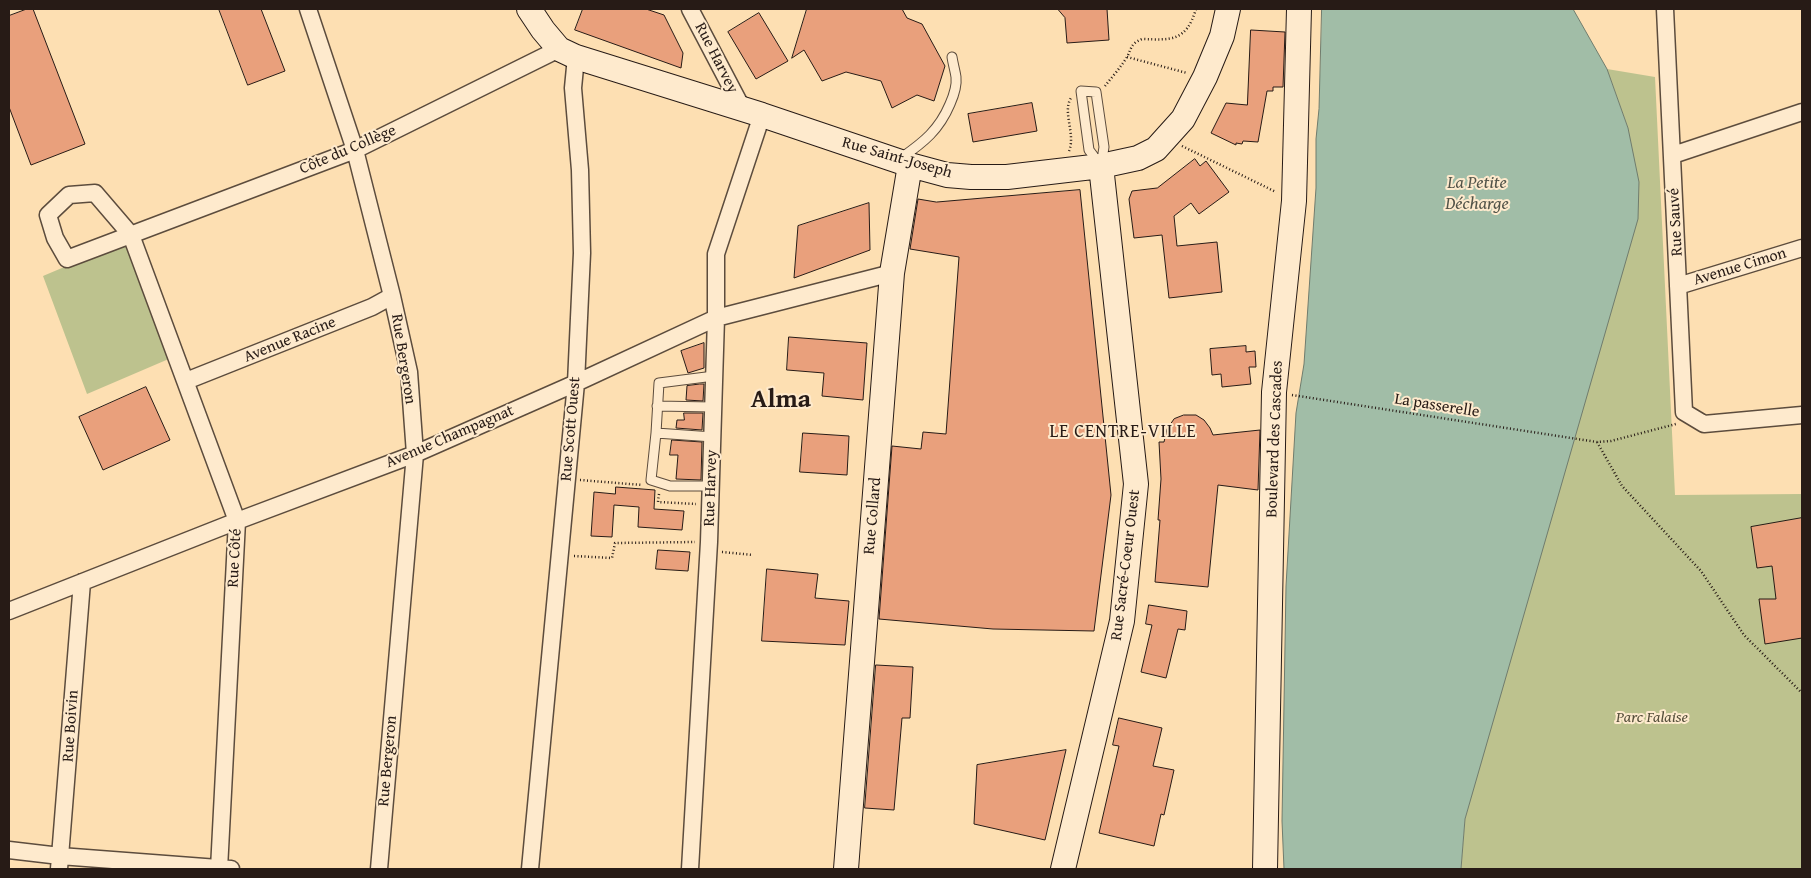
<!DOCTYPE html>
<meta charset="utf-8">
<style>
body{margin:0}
#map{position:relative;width:1811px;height:878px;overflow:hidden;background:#fddfb2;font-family:"Gentium Book Plus",serif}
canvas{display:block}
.frame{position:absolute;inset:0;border:10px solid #271b16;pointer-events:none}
</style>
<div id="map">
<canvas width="1811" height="878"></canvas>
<div class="frame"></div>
</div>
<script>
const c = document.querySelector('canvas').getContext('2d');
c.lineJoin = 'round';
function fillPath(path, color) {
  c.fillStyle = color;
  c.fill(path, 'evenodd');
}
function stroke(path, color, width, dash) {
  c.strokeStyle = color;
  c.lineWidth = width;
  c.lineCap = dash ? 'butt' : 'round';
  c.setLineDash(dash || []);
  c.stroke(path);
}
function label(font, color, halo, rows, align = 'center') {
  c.font = font + ' "Gentium Book Plus",serif';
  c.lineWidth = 4;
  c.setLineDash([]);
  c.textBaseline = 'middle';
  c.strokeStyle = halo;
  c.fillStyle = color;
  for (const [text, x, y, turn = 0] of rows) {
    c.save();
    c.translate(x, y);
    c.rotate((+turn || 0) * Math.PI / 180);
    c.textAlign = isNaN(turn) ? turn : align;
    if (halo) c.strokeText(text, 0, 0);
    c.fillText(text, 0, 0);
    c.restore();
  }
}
const green = new Path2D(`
 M1607,69L1655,77L1675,495L1802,494V869H1461L1465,819L1628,128Z
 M128,240L171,358L87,394L43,276Z`);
const water = new Path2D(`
 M1322,9H1573L1607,69L1628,128L1639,182L1638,219L1465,819L1461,869H1284L1282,821L1286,586L1296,413L1304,364L1316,188V139L1319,109Z`);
const building = new Path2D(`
 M27,9H33L85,144L31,165L9,107V16Z
 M219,9H261L285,71L248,85Z
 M583,9H646L664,15L683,53L681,68L575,30Z
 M807,9H902L907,18L922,24L945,66L934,101L917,95L892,108L881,81L846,72L822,81L804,50L792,58Z
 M1058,9H1107L1109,40L1067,43L1065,18Z
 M759,13L788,61L756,79L728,32Z
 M1251,30L1285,32L1283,87H1273V91H1267L1258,142L1243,141L1242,144L1236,143V145L1211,133L1226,103L1247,105Z
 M1032,103L1037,131L973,142L968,114Z
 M1195,159L1200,166L1206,161L1229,192L1199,214L1191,203L1174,216L1177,246L1217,242L1222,292L1169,298L1162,235L1134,238L1129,199L1132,191L1157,188Z
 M1080,190L1111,495L1094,631L993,629L879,619L892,446L921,449L923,432L946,434L959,257L910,249L918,199L936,202Z
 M869,203L870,250L794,278L798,226Z
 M789,337L867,343L863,400L822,396L824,373L787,370Z
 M704,343V368L688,373L681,351Z
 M1246,346V352L1255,351L1256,367H1249L1251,384L1222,387L1221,374L1212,375L1210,349Z
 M700,384H704L703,401L686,400L687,386Z
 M146,387L170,440L103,470L79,417Z
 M684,413H703L702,430L676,428L677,420H684Z
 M1184,415H1196L1204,420L1210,428L1213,435L1260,430L1258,490L1218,485L1208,587L1155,582L1160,520H1158L1161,479L1159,442H1164L1167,429L1174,419Z
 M803,433L849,436L847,475L800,472Z
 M672,440L702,442L701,480L676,479L678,455H670Z
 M616,487L655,490L654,509L684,511L682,530L638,527L639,507L614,505L612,537L591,536L594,492L615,494Z
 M1802,518V638L1765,644L1759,599H1776L1772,566L1757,568L1751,527Z
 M658,550L690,552L688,571L656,569Z
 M767,569L818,574L815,598L849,601L845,645L762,641Z
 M1149,605L1187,611L1185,630L1178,629L1166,678L1141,672L1152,625L1146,624Z
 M876,665L913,667L910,718H902L894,810L865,808Z
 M1119,718L1162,728L1153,766L1174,770L1164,815L1161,814L1154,846L1099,833L1119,746L1113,745Z
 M1066,750L1045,840L974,824L977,765Z`);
const path = new Path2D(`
 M1127,57L1187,73
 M1105,86C1112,77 1121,67 1127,57C1132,48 1130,44 1142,39C1171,40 1186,42 1196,9
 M1182,146L1276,192
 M1069,151C1076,134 1062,112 1071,98
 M1292,395L1597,442L1611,441L1676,424
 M1597,442L1622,486L1701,571L1744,635L1802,693
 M580,480L642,485
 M659,494L658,502L696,504
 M722,552L753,555
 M574,556L612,558L615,543L695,542`);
const lane = new Path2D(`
 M1081,91L1096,92L1104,147L1101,166L1089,150Z
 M901,158C924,142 939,130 950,104C954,95 957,86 956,77C955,70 953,64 952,57
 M657,406L713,407
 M656,433L659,383L714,376
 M711,486H670L651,480L656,433L713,437`);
const street = new Path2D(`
 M308,9L355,150L392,296L409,372L415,454L379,869
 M690,9L742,108
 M1665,9L1684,412L1704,424L1802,415
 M1673,155L1802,112
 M1678,286L1802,248
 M186,381L372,307L392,296
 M9,611L237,521L415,454L576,383L716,318L892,273
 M9,850L60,856L231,869
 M59,869L82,582
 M219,869L237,521L131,235L95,193L69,195L48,215L55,238L67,259L355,150L559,49
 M530,869L576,383L582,253L580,170L573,88L576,57
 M690,869L709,542L716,318V254L762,115`);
const secondary = new Path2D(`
 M529,9L543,30L559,49L576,57L762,115L910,165L947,175L971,177H1007L1101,166L1138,158L1156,149L1183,119L1205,77L1222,36L1228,9
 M846,869L892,273L910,165
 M1063,869L1122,621L1136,484L1101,166
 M1265,869L1274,392L1294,201L1299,9`);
const streetNames = [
 ["Rue Harvey",716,58,63],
 ["Côte du Collège",348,150,-23],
 ["Rue Saint-Joseph",897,158,16],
 ["Rue Sauvé",1676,222,-93],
 ["Avenue Cimon",1740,267,-17],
 ["Avenue Racine",290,340,-22],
 ["Rue Bergeron",403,359,81],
 ["La passerelle",1437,406,9],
 ["Rue Scott Ouest",571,429,-85],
 ["Avenue Champagnat",450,437,-23],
 ["Boulevard des Cascades",1275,439,-88],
 ["Rue Harvey",711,488,-88],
 ["Rue Collard",873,516,-85],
 ["Rue Côté",235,558,-87],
 ["Rue Sacré-Coeur Ouest",1126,565,-83],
 ["Rue Boivin",71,726,-86],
 ["Rue Bergeron",388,761,-85]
];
const parkNames = [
 ["Parc Falaise",1652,718]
];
const waterNames = [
 ["La Petite",1477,183],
 ["Décharge",1477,204]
];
const neighbourhoodNames = [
 ["LE CENTRE-VILLE",1123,432]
];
const townNames = [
 ["Alma",781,400]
];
fillPath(green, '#bdc28e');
fillPath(water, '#a1bda7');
stroke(water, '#707c6d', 1);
fillPath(building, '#e9a07c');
stroke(building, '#271b16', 1);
stroke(lane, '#5c4c3d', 11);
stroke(street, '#5c4c3d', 19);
stroke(secondary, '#271b16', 26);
stroke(path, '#271b16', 2.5, [1, 2.5]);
stroke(lane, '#feeacd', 9);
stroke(street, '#feeacd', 16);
stroke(secondary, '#feeacd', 24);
label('16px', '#271b16', '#feeacd', streetNames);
label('italic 16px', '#544d3a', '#feeacd', parkNames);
label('italic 18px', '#525449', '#feeacd', waterNames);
c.letterSpacing = '1px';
label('18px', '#271b16', '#feeacd', neighbourhoodNames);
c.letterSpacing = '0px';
label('bold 26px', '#271b16', '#feeacd', townNames);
</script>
